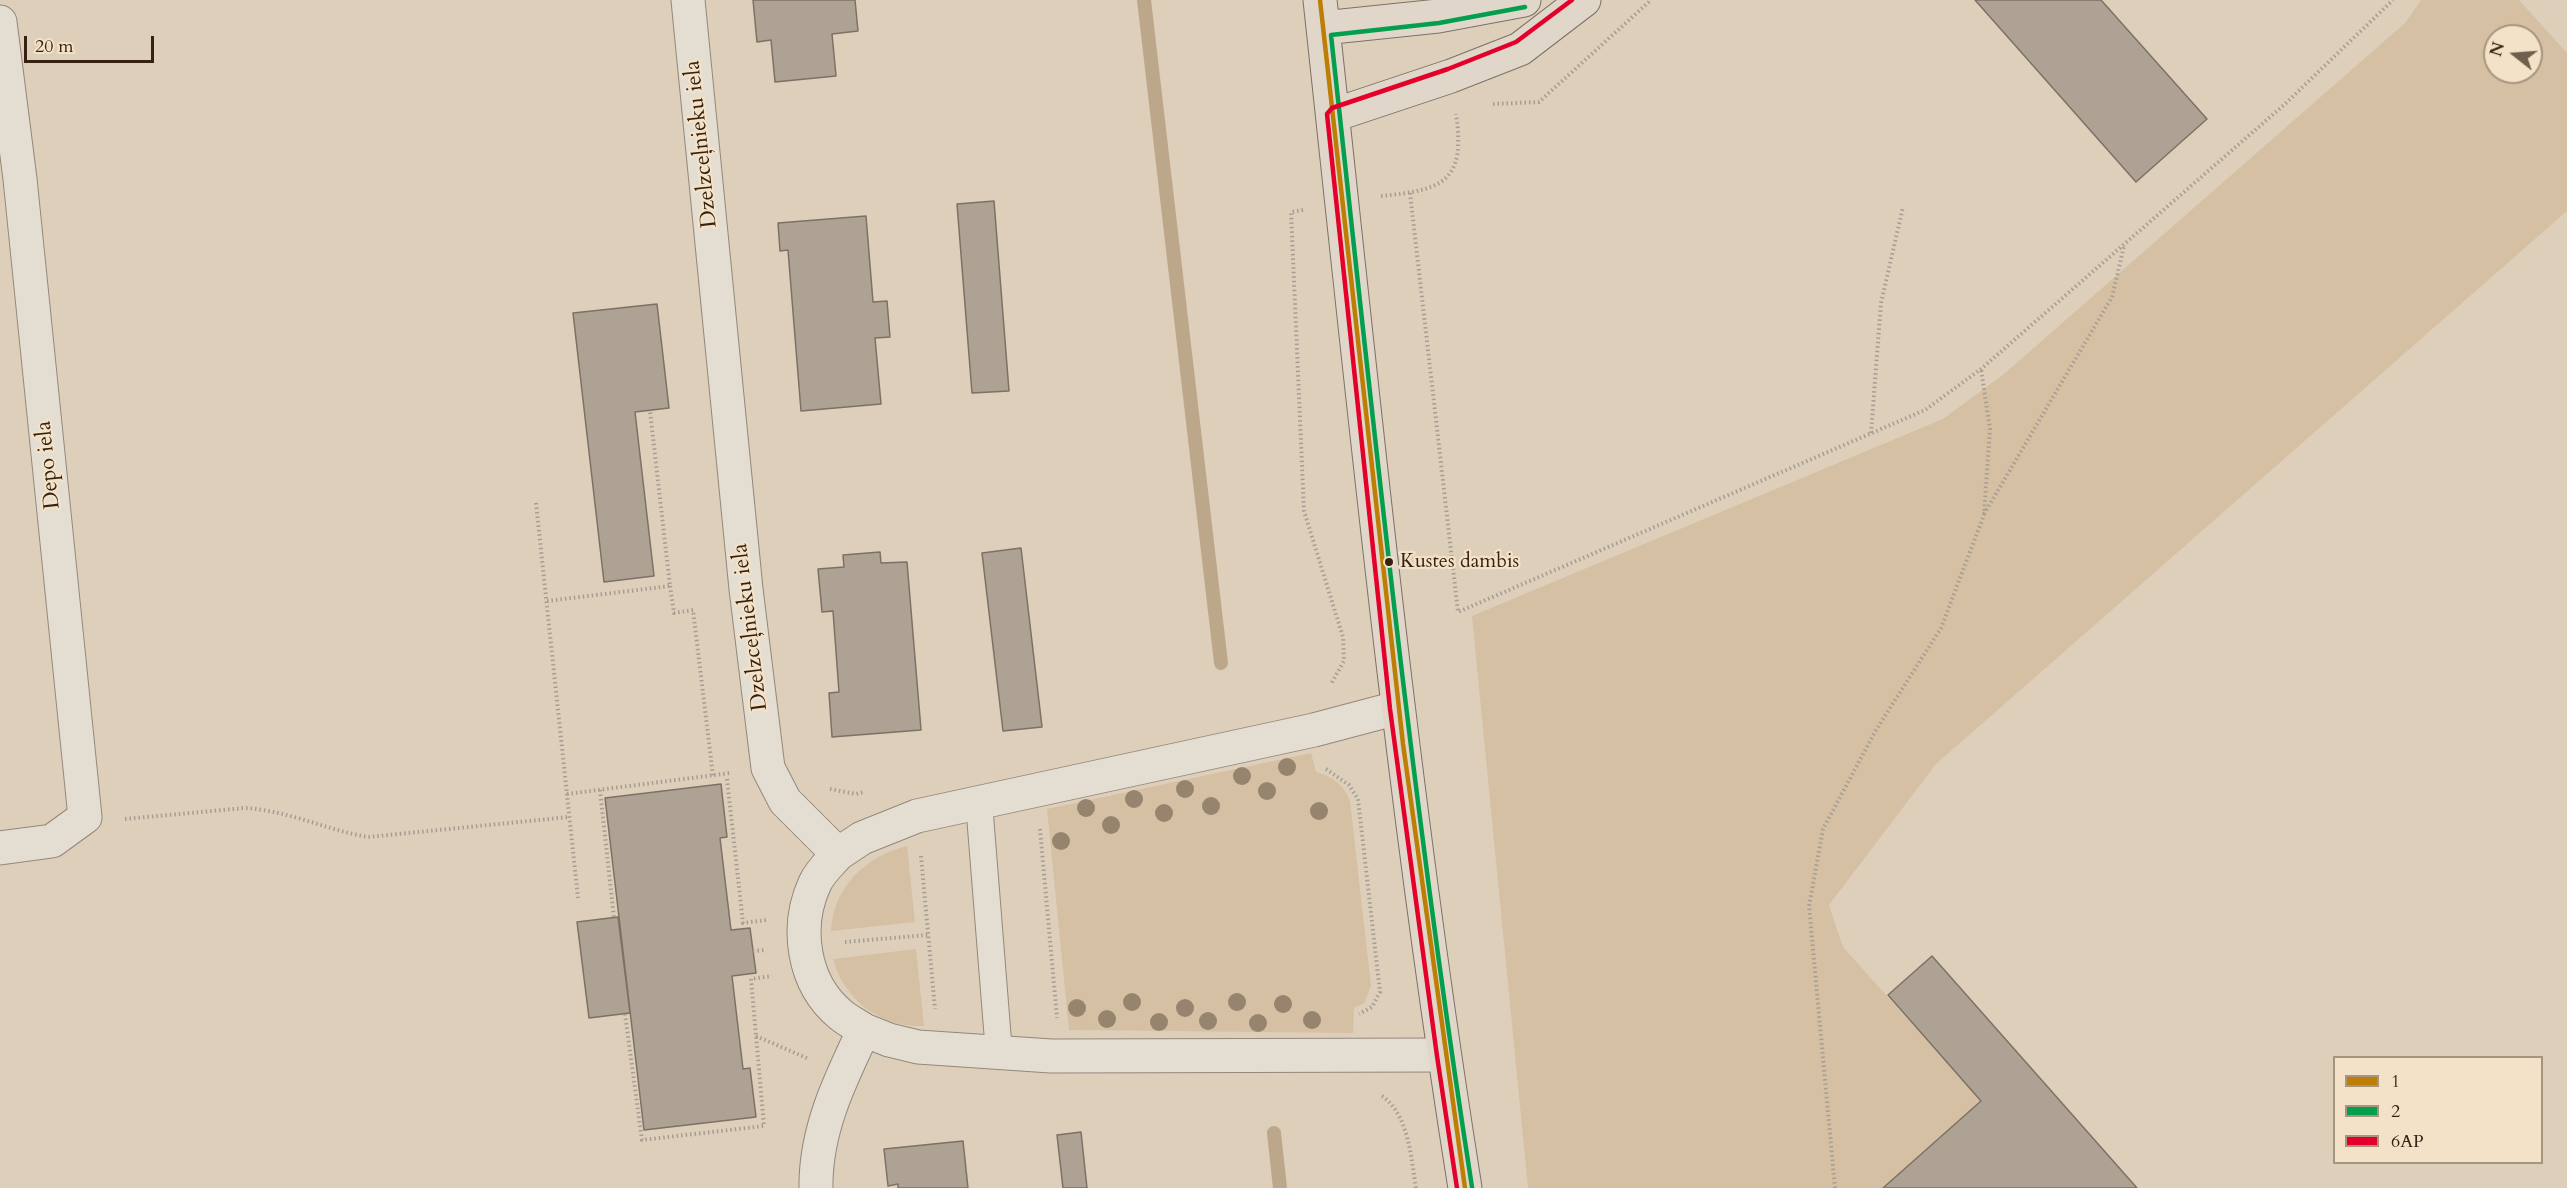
<!DOCTYPE html>
<meta charset="utf-8">
<style>
body{margin:0}
#map{position:relative;width:2567px;height:1188px;overflow:hidden;background:#decfba;font-family:Cardo,serif}
canvas{display:block}
.legend{position:absolute;left:2333px;top:1056px;width:210px;height:108px;box-sizing:border-box;background:#f3e2c8;border:2px solid #a8957f;margin:0;padding:8px 10px;list-style:none;font-size:18px;color:#372212}
.legend li{display:flex;align-items:center;gap:12px;height:30px}
.legend b{width:30px;border:2px solid #a8957f}
.north{position:absolute;left:2483px;top:24px;width:60px;height:60px;box-sizing:border-box;background:#f3e2c8;border:2px solid #a8957f;border-radius:50%;rotate:287deg;font-size:16px;font-weight:700;line-height:24px;text-align:center;color:#372212}
.north::after{content:'';display:block;margin:auto;width:21px;height:27px;background:#715f4d;clip-path:polygon(50% 0,100% 100%,50% 72%,0 100%)}
.scale{position:absolute;left:24px;top:36px;width:130px;height:27px;box-sizing:border-box;border:3px solid #372212;border-top:0;padding-left:8px;font-size:18px;line-height:21px;white-space:nowrap;color:#372212;-webkit-text-stroke:4px #f3e2c8;paint-order:stroke}
</style>
<div id="map">
<canvas width="2567" height="1188"></canvas>
<ul class="legend">
<li><b style="height:8px;background:#bd7e05"></b>1</li>
<li><b style="height:8px;background:#039f4e"></b>2</li>
<li><b style="height:8px;background:#e4002b"></b>6AP</li>
</ul>
<div class="north">N</div>
<div class="scale">20 m</div>
</div>
<script>
const c = document.querySelector('canvas').getContext('2d');
c.lineJoin = 'round';
function fillPath(path, color) {
  c.fillStyle = color;
  c.fill(path, 'evenodd');
}
function stroke(path, color, width, dash) {
  c.strokeStyle = color;
  c.lineWidth = width;
  c.lineCap = dash ? 'butt' : 'round';
  c.setLineDash(dash || []);
  c.stroke(path);
}
function label(font, color, halo, rows, align = 'center') {
  c.font = font + ' Cardo,serif';
  c.lineWidth = 4.5;
  c.setLineDash([]);
  c.textBaseline = 'middle';
  c.strokeStyle = halo;
  c.fillStyle = color;
  for (const [text, x, y, turn = 0] of rows) {
    c.save();
    c.translate(x, y);
    c.rotate((+turn || 0) * Math.PI / 180);
    c.textAlign = isNaN(turn) ? turn : align;
    if (halo) c.strokeText(text, 0, 0);
    c.fillText(text, 0, 0);
    c.restore();
  }
}
const green = new Path2D(`
 M2421,0H2519L2567,53V211L1936,764L1829,905L1843,947L1981,1101L1883,1188H1528L1472,616L1943,419L2004,374L2405,23ZM2495,36H2531V72H2495Z
 M1311,753L1316,772C1333,777 1343,784 1350,801L1371,986L1364,1003L1354,1008L1353,1033L1069,1030L1047,809Z
 M907,846L915,922L831,931C833,887 866,856 907,846Z
 M916,949L924,1026C881,1028 844,1000 833,959Z`);
const stream = new Path2D(`
 M1144,0L1221,663
 M1274,1133L1280,1188`);
const building = new Path2D(`
 M753,0H855L858,31L832,34L836,76L775,82L771,40L757,42Z
 M1975,0H2101L2207,119L2136,182Z
 M994,201L1009,391L972,393L957,204Z
 M866,216L873,302L887,301L890,337L875,338L881,404L801,411L788,250L780,251L778,223Z
 M657,304L669,408L635,412L654,576L604,582L573,313Z
 M1021,548L1042,727L1003,731L982,553Z
 M880,552L881,563L907,562L921,730L832,737L829,693L839,692L833,611L822,612L818,569L844,567L843,555Z
 M721,784L727,837L720,838L731,930L750,928L756,973L732,976L743,1069L750,1068L756,1117L644,1130L605,798Z
 M618,917L630,1013L589,1018L577,922Z
 M1932,956L2137,1188H1883L1981,1101L1888,995Z
 M1081,1132L1087,1188H1063L1057,1135Z
 M963,1141L968,1188H898V1184L888,1186L884,1149Z`);
const path = new Path2D(`
 M1493,104L1539,102L1651,0
 M1410,193L1458,612L1925,410L1981,369L2285,104L2393,0
 M1381,196C1443,190 1466,182 1456,114
 M1303,210L1291,212L1304,511L1343,637L1344,661L1331,684
 M1871,433L1881,303L1903,207
 M536,503L578,898
 M1984,514L2112,297L2124,246
 M670,586L674,613L693,610L713,776
 M547,601L670,586L650,411
 M1326,769L1349,785L1358,799L1380,992L1372,1007L1359,1014
 M727,779L743,923L767,920
 M830,789L856,794L864,792
 M600,790L614,918
 M567,794L730,773
 M125,819L244,808C287,810 326,830 368,837L569,817
 M1040,829L1057,1018
 M921,856L935,1009
 M845,942L928,935
 M753,951L766,950
 M625,1014L642,1140L764,1126L751,979L772,976
 M756,1036L809,1059
 M1382,1096C1409,1115 1411,1158 1416,1188
 M1835,1188L1809,906L1823,829L1876,730L1941,628L1984,515L1990,429L1981,369`);
const service = new Path2D(`
 M979,803L999,1053`);
const minor = new Path2D(`
 M688,0L746,589L768,768L785,801L838,854C830,863 820,872 815,883C795,926 802,983 841,1015C848,1021 857,1025 864,1030C840,1080 815,1131 816,1188
 M0,22L20,179L85,817L52,841L0,848
 M838,854L862,838L917,816L1314,730L1397,708
 M864,1030L889,1040L918,1047L1051,1056L1444,1055`);
const primary = new Path2D(`
 M1320,0C1363,397 1402,794 1465,1188
 M1323,28L1438,16L1524,0
 M1334,115L1451,76L1520,49L1584,0`);
const bus1 = new Path2D(`
 M1320,0L1403,744L1465,1188`);
const bus2 = new Path2D(`
 M1472,1187C1412,804 1373,419 1331,35L1439,23L1525,7`);
const bus3 = new Path2D(`
 M1457,1188L1437,1056L1390,709L1327,114L1332,108L1448,69L1516,42L1572,0`);
const trees = [
 [1287,767],
 [1242,776],
 [1185,789],
 [1267,791],
 [1134,799],
 [1211,806],
 [1086,808],
 [1319,811],
 [1164,813],
 [1111,825],
 [1061,841],
 [1132,1002],
 [1237,1002],
 [1283,1004],
 [1077,1008],
 [1185,1008],
 [1107,1019],
 [1312,1020],
 [1208,1021],
 [1159,1022],
 [1258,1023]
];
const markers = [
 [1389,562,5,"#372212"]
];
const busNames = [
 ["Kustes dambis",1400,562]
];
const streetNames = [
 ["Dzelzceļnieku iela",702,144,-96],
 ["Depo iela",49,465,-96],
 ["Dzelzceļnieku iela",751,627,-97]
];
fillPath(green, '#d5c0a3');
stroke(stream, '#bda78b', 14);
fillPath(building, '#ada293');
stroke(building, '#7c7164', 1.5);
stroke(service, '#93887a', 28);
stroke(minor, '#93887a', 35);
stroke(primary, '#7c7164', 35);
stroke(path, '#a59d93', 4, [1.5, 3]);
stroke(service, '#e4ddd2', 26);
stroke(minor, '#e4ddd2', 33);
stroke(primary, '#e0d7ca', 33);
stroke(bus1, '#bd7e05', 4.5);
stroke(bus2, '#039f4e', 4.5);
stroke(bus3, '#e4002b', 4.5);
c.fillStyle = '#97846f';
for (const [x, y] of trees) {
  c.beginPath();
  c.arc(x, y, 9, 0, 2 * Math.PI);
  c.fill();
}
for (const [x, y, r, color] of markers) {
  const dot = new Path2D();
  dot.arc(x, y, r, 0, 2 * Math.PI);
  c.fillStyle = color;
  c.fill(dot);
  stroke(dot, '#f3e2c8', 2);
}
label('20px', '#372212', '#f3e2c8', busNames, 'left');
label('22px', '#372212', '#f3e2c8', streetNames);
</script>
